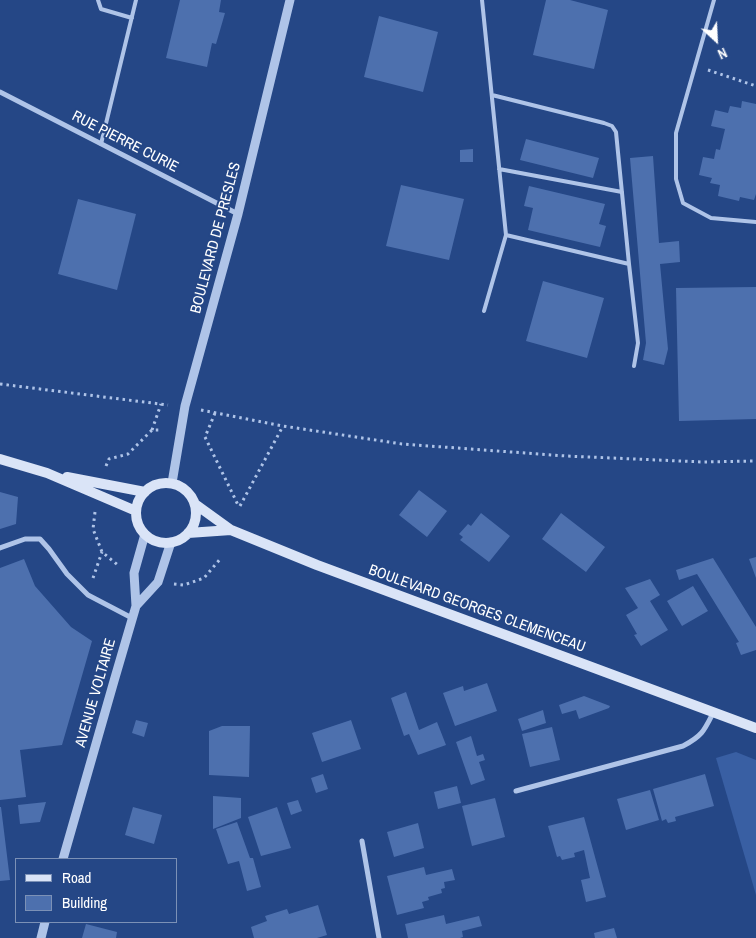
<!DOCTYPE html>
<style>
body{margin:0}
#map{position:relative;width:756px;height:938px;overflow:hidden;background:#254786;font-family:"Archivo Narrow",sans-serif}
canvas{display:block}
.legend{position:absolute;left:15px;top:858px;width:162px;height:65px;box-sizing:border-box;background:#254786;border:1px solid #7c91b6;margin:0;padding:6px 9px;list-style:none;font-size:15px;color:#fff}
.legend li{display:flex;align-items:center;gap:10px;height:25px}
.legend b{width:25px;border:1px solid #7c91b6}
.north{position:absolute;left:691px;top:15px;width:50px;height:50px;-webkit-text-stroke:4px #254786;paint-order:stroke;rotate:155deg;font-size:14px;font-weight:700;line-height:20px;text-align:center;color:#fff}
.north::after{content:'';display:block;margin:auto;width:18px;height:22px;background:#fff;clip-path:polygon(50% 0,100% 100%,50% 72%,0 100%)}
</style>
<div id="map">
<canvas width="756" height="938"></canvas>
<ul class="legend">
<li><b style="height:6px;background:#dae4f7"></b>Road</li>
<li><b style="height:14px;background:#4d70ae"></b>Building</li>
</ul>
<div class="north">N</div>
</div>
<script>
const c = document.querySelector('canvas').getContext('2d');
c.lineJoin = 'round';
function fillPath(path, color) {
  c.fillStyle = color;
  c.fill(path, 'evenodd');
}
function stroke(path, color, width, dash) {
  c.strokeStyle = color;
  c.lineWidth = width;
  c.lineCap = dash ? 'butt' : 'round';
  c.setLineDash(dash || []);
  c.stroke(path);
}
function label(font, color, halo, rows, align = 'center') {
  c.font = font + ' "Archivo Narrow",sans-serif';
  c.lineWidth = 4;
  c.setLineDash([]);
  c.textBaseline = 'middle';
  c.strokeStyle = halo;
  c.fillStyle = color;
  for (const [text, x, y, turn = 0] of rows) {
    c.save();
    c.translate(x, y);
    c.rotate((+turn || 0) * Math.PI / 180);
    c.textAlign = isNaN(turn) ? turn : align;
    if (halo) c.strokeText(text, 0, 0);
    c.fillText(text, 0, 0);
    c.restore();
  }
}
const green = new Path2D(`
 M736,752L756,760V895L716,758Z`);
const building = new Path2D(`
 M180,0H221L219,12L225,13L216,44L212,43L207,67L166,58Z
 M546,0H570L608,10L594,69L533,55Z
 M379,16L438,32L423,92L364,77Z
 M742,101L756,104V194L754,200L740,197L739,201L718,196L720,185L710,183L712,178L699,175L703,157L714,159L716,149L720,150L725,129L711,126L715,110L728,113L730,106L741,108Z
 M526,139L599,158L593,178L520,160Z
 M473,149V162H460V150Z
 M653,156L659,243L679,241L680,262L660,264L668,349L664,365L643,360L646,343L630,158Z
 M401,185L464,199L449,260L386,246Z
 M529,186L605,204L599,224L606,226L600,247L528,230L533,208L524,206Z
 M78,199L136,214L117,290L58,274Z
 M543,281L604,298L587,358L526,341Z
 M756,287V419L679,421L676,288Z
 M419,490L447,511L427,537L399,515Z
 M0,492L18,497L16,524L0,529Z
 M481,513L510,536L489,562L460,540L463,537L459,534L468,524L471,526Z
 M561,513L605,547L586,572L542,539Z
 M756,557V578L749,559Z
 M713,558L756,627V650L741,655L736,643L739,642L697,574L679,580L676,570Z
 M24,559L35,586L71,627L92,641L62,745L20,750L26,797L0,800V568Z
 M650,579L660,595L650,601L668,630L641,646L634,635L637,634L626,615L638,608L625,588Z
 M693,586L708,611L682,626L667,601Z
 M487,683L497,711L455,726L443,693L463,686L464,691Z
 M406,692L419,730L437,722L446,745L418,755L409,734L404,736L391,698Z
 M584,696L610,706L609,708L579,719L576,710L562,714L559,705Z
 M543,710L546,723L522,731L518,719Z
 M136,720L148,723L144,737L132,733Z
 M351,720L361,749L322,762L312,733Z
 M222,726H250L249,777L209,775V731Z
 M552,727L560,760L530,767L522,734Z
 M471,736L477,756L483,754L485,760L479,762L485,780L471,785L456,742Z
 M323,774L328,789L316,793L311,778Z
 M705,774L714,806L675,817L676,821L668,823L666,819L662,821L653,789Z
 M457,786L461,803L438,809L434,792Z
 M650,790L659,820L626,830L617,799Z
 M213,796L241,798V818L213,829Z
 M495,798L505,837L472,846L462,806Z
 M298,800L302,811L291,815L287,803Z
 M46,802L40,822L20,824L18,805Z
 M0,807H1L10,880L0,881Z
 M133,807L162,815L154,844L125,835Z
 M277,807L291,848L261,856L248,817Z
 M584,817L606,897L586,902L581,880L590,878L584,850L574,853L575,857L562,860L560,856L557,857L548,826Z
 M237,822L250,858H253L261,887L247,891L239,861L228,864L216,829Z
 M418,823L424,848L394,857L387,832Z
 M424,867L426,875L452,869L455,880L444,882L445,888L441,889L442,893L428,897L429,900L422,902L424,908L397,915L387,876Z
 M318,905L327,935L317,938H254L251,927L267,921L265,916L287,909L289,914Z
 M444,915L446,924L479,916L482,926L462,931L463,937L460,938H408L405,924Z
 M86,924L117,932L116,938H82Z
 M614,928L617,938H595L594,933Z`);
const path = new Path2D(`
 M708,70L756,86
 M0,384L168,405
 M201,410L283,426L402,444L566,456L703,462L756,461
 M215,413L205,437L239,507
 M152,430L161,404
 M106,466L109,459L128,454L152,430H162
 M240,506L283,426
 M95,512L93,529L102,552L119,566
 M93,578L102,552
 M174,584L184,585L204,578L221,558`);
const service = new Path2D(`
 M98,0L101,9L132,18
 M482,0L506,235L484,311
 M714,0L676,133V179L683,203L711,218L756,222
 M492,95L604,123L612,126L616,132L629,264L638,343L634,366
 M101,144L136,0
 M499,169L622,192
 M506,235L629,264`);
const minor = new Path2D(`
 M0,92L238,214
 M0,548L25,539H40L49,549L67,574L88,595L132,618
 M516,791L683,746C702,736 704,731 713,713
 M362,841L379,938`);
const tertiary = new Path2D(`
 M172,483L185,406L238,214L290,0
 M136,606L134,573L145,534
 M63,859L114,681L136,606L158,582L171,542
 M41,938L45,922`);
const secondary = new Path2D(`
 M0,459L47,473L136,511
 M67,477L145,492
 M136 513a30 30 0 1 1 60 0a30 30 0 1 1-60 0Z
 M195,504L231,530L317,565L756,728
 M188,533L231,530`);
const streetNames = [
 ["RUE PIERRE CURIE",125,142,27],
 ["BOULEVARD DE PRESLES",216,238,-75],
 ["BOULEVARD GEORGES CLEMENCEAU",477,609,20],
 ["AVENUE VOLTAIRE",96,693,-74]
];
fillPath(green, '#395fa3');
fillPath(building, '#4d70ae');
stroke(path, '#afc4e8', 3, [2.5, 4]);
stroke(service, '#afc4e8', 4);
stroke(minor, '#afc4e8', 5);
stroke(tertiary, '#afc4e8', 9);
stroke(secondary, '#dae4f7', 10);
label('15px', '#fff', '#254786', streetNames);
</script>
